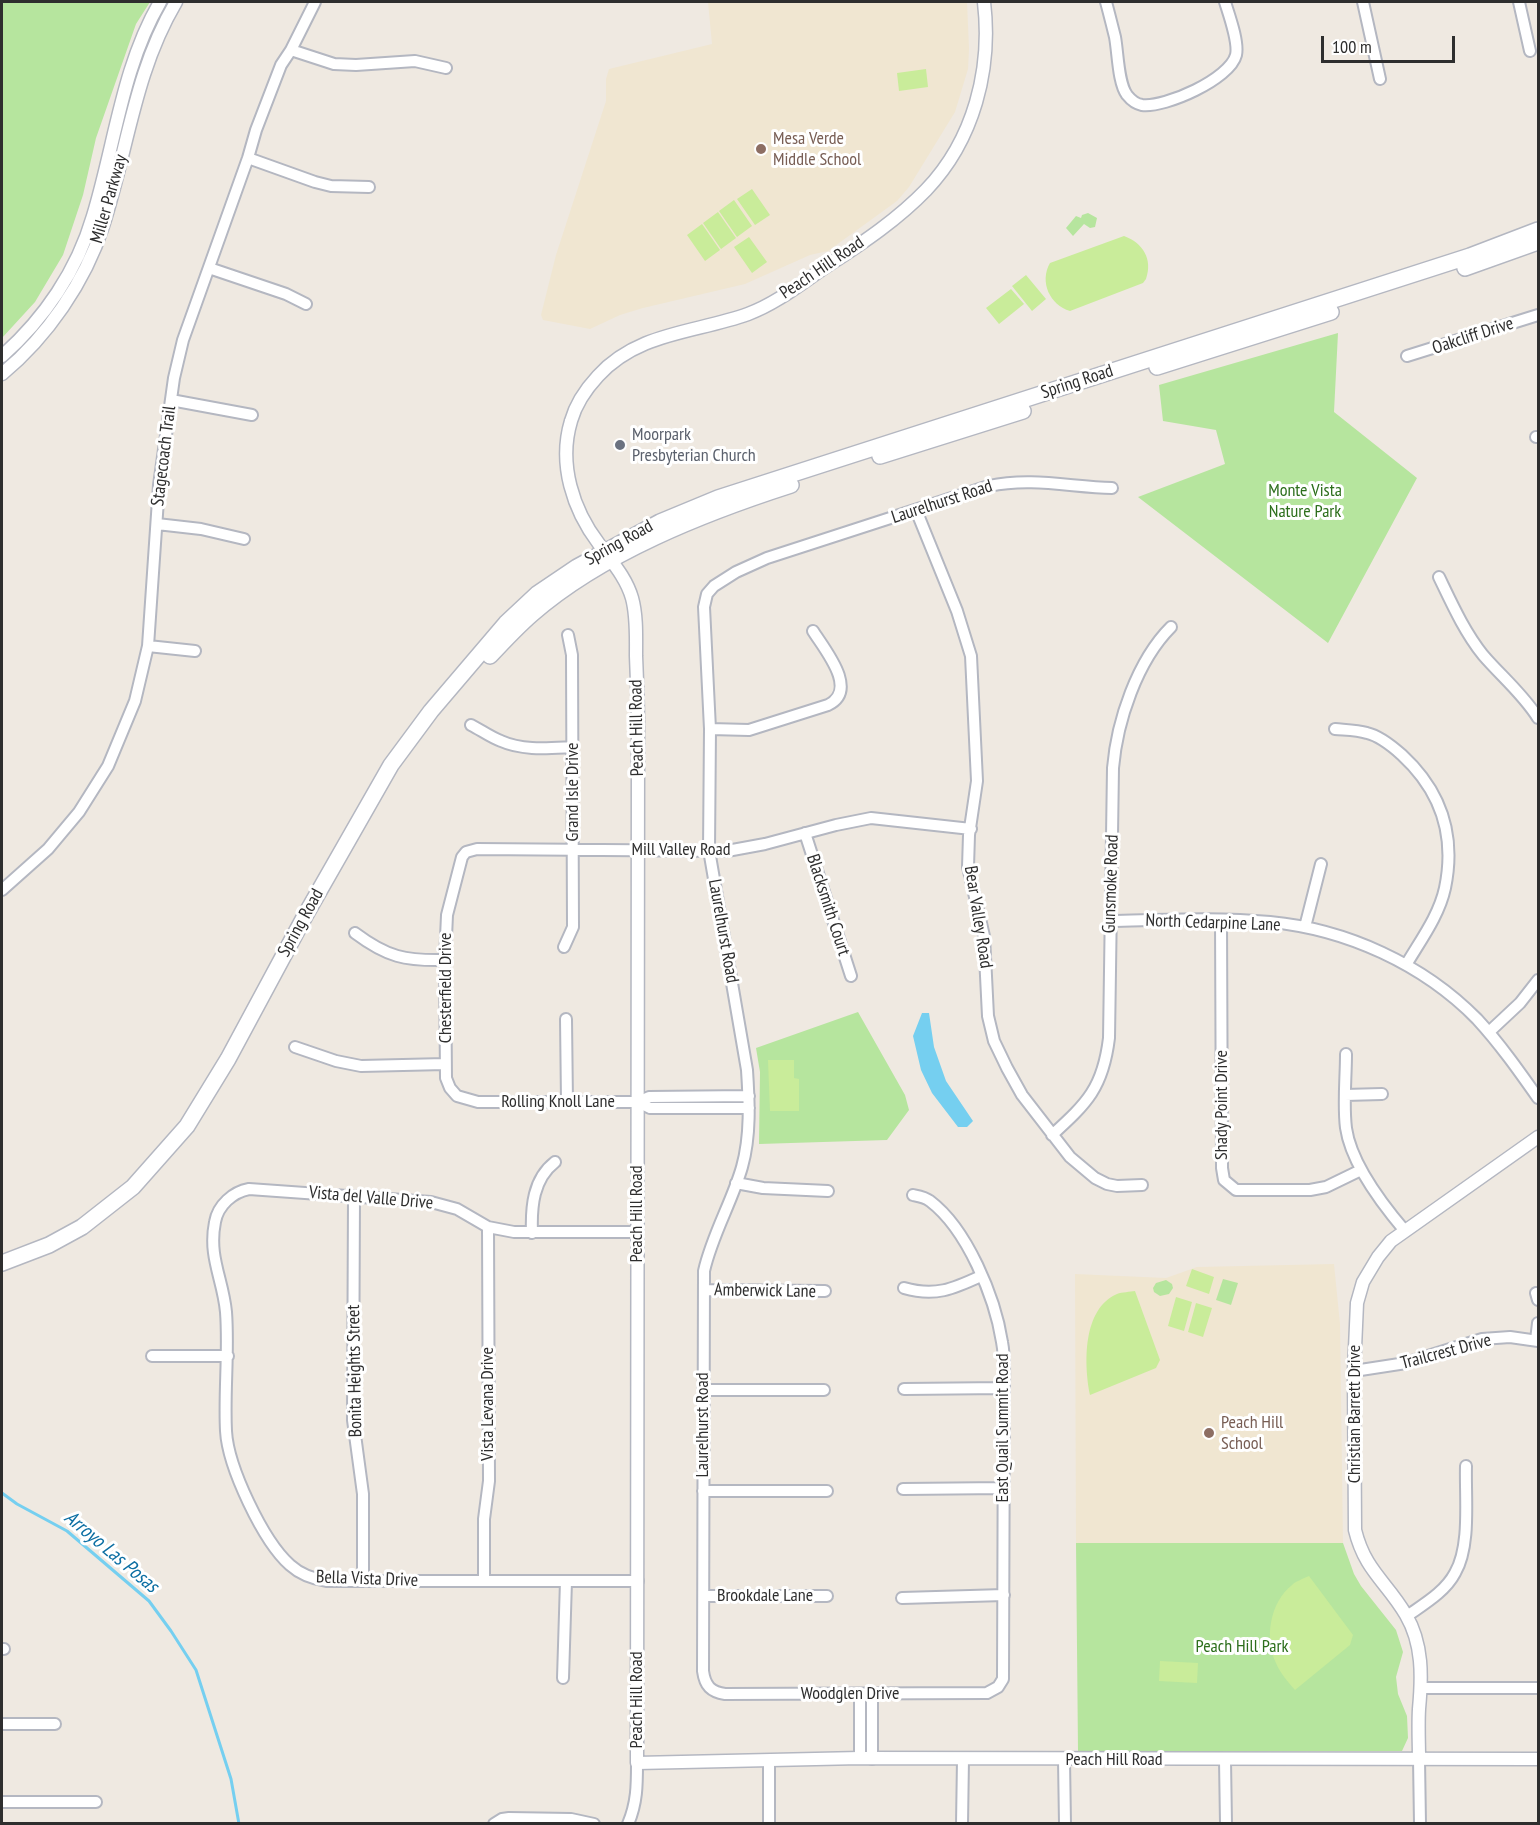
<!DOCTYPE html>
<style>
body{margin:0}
#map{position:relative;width:1540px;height:1825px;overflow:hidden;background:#efe9e1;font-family:"PT Sans Narrow",sans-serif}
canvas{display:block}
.frame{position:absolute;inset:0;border:3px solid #2e2e2e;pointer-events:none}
.scale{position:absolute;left:1321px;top:36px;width:134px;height:27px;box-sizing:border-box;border:3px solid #2e2e2e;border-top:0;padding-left:8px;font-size:18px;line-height:21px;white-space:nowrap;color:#2e2e2e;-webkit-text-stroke:4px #fff;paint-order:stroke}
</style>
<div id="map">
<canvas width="1540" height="1825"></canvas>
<div class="frame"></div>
<div class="scale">100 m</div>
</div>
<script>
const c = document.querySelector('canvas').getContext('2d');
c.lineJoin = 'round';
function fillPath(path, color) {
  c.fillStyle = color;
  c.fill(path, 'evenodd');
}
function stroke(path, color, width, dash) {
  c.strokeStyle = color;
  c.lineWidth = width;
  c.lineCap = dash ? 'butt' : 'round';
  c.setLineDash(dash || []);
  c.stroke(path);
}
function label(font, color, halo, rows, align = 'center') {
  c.font = font + ' "PT Sans Narrow",sans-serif';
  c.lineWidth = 6;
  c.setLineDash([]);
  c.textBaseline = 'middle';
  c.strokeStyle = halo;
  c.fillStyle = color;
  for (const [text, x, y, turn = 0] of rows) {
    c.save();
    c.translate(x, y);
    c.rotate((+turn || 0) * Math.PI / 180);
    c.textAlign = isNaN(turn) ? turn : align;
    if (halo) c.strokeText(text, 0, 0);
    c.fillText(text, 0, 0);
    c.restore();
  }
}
const education = new Path2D(`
 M708,2H967L969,49L968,69L955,112L909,187L897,201L828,251L810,255L745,284L643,308L620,315L590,329L543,320L541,315L556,255L606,101V79L609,69L712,44Z
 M1334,1264L1340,1324L1343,1543H1076L1075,1274L1166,1278L1197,1267Z`);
const green = new Path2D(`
 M2,2H150L136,24L96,138L83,195L63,255L35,302L2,338Z
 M1088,213L1097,218L1095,227L1090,228L1084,224L1073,236L1066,228L1076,216L1081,218L1082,215Z
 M1338,333L1334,412L1417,478L1328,643L1138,497L1225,464L1216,430L1163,421L1159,385Z
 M858,1012L905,1095L909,1110L887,1140L759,1144L760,1072L756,1048Z
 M1223,1279L1238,1283L1231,1305L1216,1300Z
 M1166,1280L1172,1284L1173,1288L1169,1294L1160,1296L1154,1292L1153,1288L1156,1283Z
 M1076,1543H1343L1354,1574L1361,1586L1396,1630L1403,1652L1396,1677L1398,1694L1407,1716L1408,1738L1402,1751H1078Z`);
const pitch = new Path2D(`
 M926,69L928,87L899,91L897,73Z
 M752,189L770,215L755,225L737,199Z
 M734,200L752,226L737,237L719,211Z
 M718,212L736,238L721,249L703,223Z
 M702,224L720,250L705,261L687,235Z
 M1124,236C1143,243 1153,259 1146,279L1143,283L1070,311C1050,305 1039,282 1050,263Z
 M749,237L767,262L752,273L734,247Z
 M1026,275L1046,299L1032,311L1012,286Z
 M1011,289L1024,304L999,324L986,308Z
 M768,1060H794V1078L799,1079V1111H770Z
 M1192,1269L1214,1277L1209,1294L1186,1286Z
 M1135,1291L1160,1360L1156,1368L1090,1395C1084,1365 1082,1309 1117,1294C1122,1292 1130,1292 1135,1291Z
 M1176,1297L1192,1302L1184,1331L1168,1326Z
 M1196,1303L1212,1308L1203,1337L1188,1332Z
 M1309,1576L1353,1635L1350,1645L1295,1690C1288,1682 1280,1673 1276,1663C1264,1639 1270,1602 1292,1585C1296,1581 1303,1579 1309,1576Z
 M1160,1661L1198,1663L1197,1683L1159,1681Z`);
const water = new Path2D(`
 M922,1013H929L934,1047L946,1081L973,1121L967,1127H958L932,1093L921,1070L913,1036Z`);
const stream = new Path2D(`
 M2,1493L17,1504L67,1531L149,1601L171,1631L196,1670L231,1779L239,1824`);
const minor = new Path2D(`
 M1106,2C1109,13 1112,25 1115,37C1118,53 1118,83 1127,95C1131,100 1136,104 1142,105C1165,108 1230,79 1236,55C1239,42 1229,15 1225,2
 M1363,2L1380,79
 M1519,2L1530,51
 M291,50L334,64L356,65L415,61L446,68
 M248,158L315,182L331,186L369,187
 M209,268L286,294L306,304
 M1407,356L1538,315
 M171,400L252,415
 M1536,437H1538
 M916,510L957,611L971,656L977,781L969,835L968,867L984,936L988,1016L994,1041L1007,1068L1022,1095L1070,1157L1095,1178L1107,1184L1117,1186L1142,1185
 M157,524L201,529L244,539
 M1439,577C1452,604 1464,631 1483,655C1501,676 1523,694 1538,718
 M148,646L195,651
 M471,725C481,730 490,737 501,741C523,751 550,748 573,747
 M710,729L749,730L828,705C859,690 825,650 813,631
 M1335,729C1346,730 1357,730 1367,733C1380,736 1392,746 1402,755C1441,791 1456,835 1445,888C1439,916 1420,941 1406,965
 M805,833L851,976
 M2,890L48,849L79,812L108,766L135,701L148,646L159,485L174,378L183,340L248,158L256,130L281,65L291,50L315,2
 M1221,920L1222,1168L1224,1180L1236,1190H1310L1326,1187L1361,1170
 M1110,921C1163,920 1217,917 1270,922C1346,929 1423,964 1477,1019C1500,1044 1519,1071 1538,1098
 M1305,927L1321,864
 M355,933C387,957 405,961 445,960
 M564,947L573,927L572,655L568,635
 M566,1019L567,1102
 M1489,1032L1520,1003L1538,980
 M295,1047L336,1061L361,1066L445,1064
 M1346,1054C1346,1078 1343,1104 1346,1128C1351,1163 1382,1204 1405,1231
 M1345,1095L1382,1094
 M749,1096L649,1097L638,1102H478L457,1096L450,1088L446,1078L445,960L447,915L462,857L466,852L477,849L727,851L765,844L836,825L871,818L971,829
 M638,1102L650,1108H749
 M1052,1135C1087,1103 1103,1088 1109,1038L1113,768C1117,721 1137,661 1171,627
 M736,1183L763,1188L828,1191
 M913,1195C918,1196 925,1197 930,1201C967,1229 995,1297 1002,1342C1005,1357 1004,1372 1004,1388L1003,1679L998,1687L987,1693L725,1694C711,1692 705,1686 703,1671L704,1271C712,1235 732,1202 742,1167C751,1135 749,1101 747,1070L709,850L710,729L704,607L707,594L714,586L736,572L767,558L989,486C1031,477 1071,487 1112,488
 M354,1197L353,1420L363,1494V1581
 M637,1232H514L488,1227L457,1209L431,1202L249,1189C233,1192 218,1205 215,1222C208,1257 223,1279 226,1312C229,1352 224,1391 226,1431C228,1467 263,1541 290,1565C301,1575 313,1579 327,1581H638
 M532,1233C531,1207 533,1179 555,1162
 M904,1288C935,1297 953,1289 981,1276
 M704,1290L825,1291
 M1536,1293L1538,1300
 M1536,1340L1538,1323
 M152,1356H228
 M1354,1371L1406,1363L1482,1339L1510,1337L1538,1341
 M904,1389L1004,1388
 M704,1390H824
 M903,1489L1004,1488
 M703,1491H827
 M484,1580V1519L489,1481L488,1227
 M704,1596H827
 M902,1598L1004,1595
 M1407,1616C1424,1604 1445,1592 1455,1573C1471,1546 1465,1497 1466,1466
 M2,1649H4
 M563,1678L566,1581
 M1422,1688H1538
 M860,1694V1758
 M872,1694V1759
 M2,1724H55
 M1419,1759L1420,1824
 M1064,1760L1065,1824
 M1225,1760L1226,1824
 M769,1761V1824
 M2,1802H96
 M494,1824L502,1819L509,1818L571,1819L594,1824
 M628,1824C637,1803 637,1785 637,1763
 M962,1824L963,1759`);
const tertiary = new Path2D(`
 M984,2C992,69 974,140 926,190C898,219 864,242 830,264C804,281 778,303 748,314C695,333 638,332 598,376C585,390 576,403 571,421C558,464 573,510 599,544C611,561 626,577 632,598C637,616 636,637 636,656C637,680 638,704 638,728L637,1763L860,1758L1538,1759
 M2,356C44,319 77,271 93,216C115,144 122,67 160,2
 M2,374C47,337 85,282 103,226C128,149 134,73 176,2
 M1419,1759C1419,1743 1418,1726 1419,1709C1422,1677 1423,1644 1406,1615C1387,1582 1365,1571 1355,1530L1354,1371L1357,1303L1363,1282L1378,1257L1391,1241L1538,1137`);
const secondary = new Path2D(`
 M1465,268L1538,242
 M1157,367L1331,312
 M880,456L1023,411
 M490,656C503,642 517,627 532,614C602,553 704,513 791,485
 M2,1263L49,1245L82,1227L133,1187L187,1126L228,1059L306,914L391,765L431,711L506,623L537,594L577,567L660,522L718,498L1470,256L1538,230`);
const markers = [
 [761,149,6,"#8d6e63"],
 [620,445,6,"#6b7280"],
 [1209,1433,6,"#8d6e63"]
];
const educationNames = [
 ["Mesa Verde",773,139],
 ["Middle School",773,160],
 ["Peach Hill",1221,1423],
 ["School",1221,1444]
];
const streetNames = [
 ["Miller Parkway",109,199,-74],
 ["Peach Hill Road",822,268,-34],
 ["Oakcliff Drive",1473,336,-18],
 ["Spring Road",1077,382,-18],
 ["Stagecoach Trail",164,456,-83],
 ["Laurelhurst Road",942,502,-18],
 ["Spring Road",619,543,-29],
 ["Peach Hill Road",637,728,-91],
 ["Grand Isle Drive",573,792,-90],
 ["Mill Valley Road",681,850],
 ["Gunsmoke Road",1111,884,-88],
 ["Blacksmith Court",828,905,72],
 ["Bear Valley Road",978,917,81],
 ["Spring Road",301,923,-61],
 ["North Cedarpine Lane",1213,923,2],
 ["Laurelhurst Road",723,931,80],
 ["Chesterfield Drive",446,988,-90],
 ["Rolling Knoll Lane",558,1102],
 ["Shady Point Drive",1222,1105,-90],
 ["Vista del Valle Drive",371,1198,5],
 ["Peach Hill Road",637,1214,-90],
 ["Amberwick Lane",765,1291,1],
 ["Trailcrest Drive",1446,1352,-15],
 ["Bonita Heights Street",355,1371,-91],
 ["Vista Levana Drive",488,1404,-90],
 ["Christian Barrett Drive",1355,1414,-90],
 ["Laurelhurst Road",703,1425,-90],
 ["East Quail Summit Road",1003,1428,-90],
 ["Bella Vista Drive",367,1579,2],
 ["Brookdale Lane",765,1596],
 ["Woodglen Drive",850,1694],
 ["Peach Hill Road",637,1700,-90],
 ["Peach Hill Road",1114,1760]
];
const worshipNames = [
 ["Moorpark",632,435],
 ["Presbyterian Church",632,456]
];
const parkNames = [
 ["Monte Vista",1305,491],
 ["Nature Park",1305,512],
 ["Peach Hill Park",1242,1647]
];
const waterNames = [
 ["Arroyo Las Posas",111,1552,40]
];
fillPath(education, '#f0e6d1');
fillPath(green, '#b6e59e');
fillPath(pitch, '#c9ec9a');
fillPath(water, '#75cff0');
stroke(stream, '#75cff0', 3);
stroke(minor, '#b4b7c1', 14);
stroke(tertiary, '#b4b7c1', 15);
stroke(secondary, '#b4b7c1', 18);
stroke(minor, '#fff', 10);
stroke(tertiary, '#fff', 12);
stroke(secondary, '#fff', 15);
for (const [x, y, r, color] of markers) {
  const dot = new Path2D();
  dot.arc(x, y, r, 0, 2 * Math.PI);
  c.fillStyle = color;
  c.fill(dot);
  stroke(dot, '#fff', 2);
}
label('18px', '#785e54', '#fff', educationNames, 'left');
label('18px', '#2e2e2e', '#fff', streetNames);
label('18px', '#5b616d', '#fff', worshipNames, 'left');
label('18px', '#2c6e1b', '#fff', parkNames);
label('italic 20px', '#0d6fa3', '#fff', waterNames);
</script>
